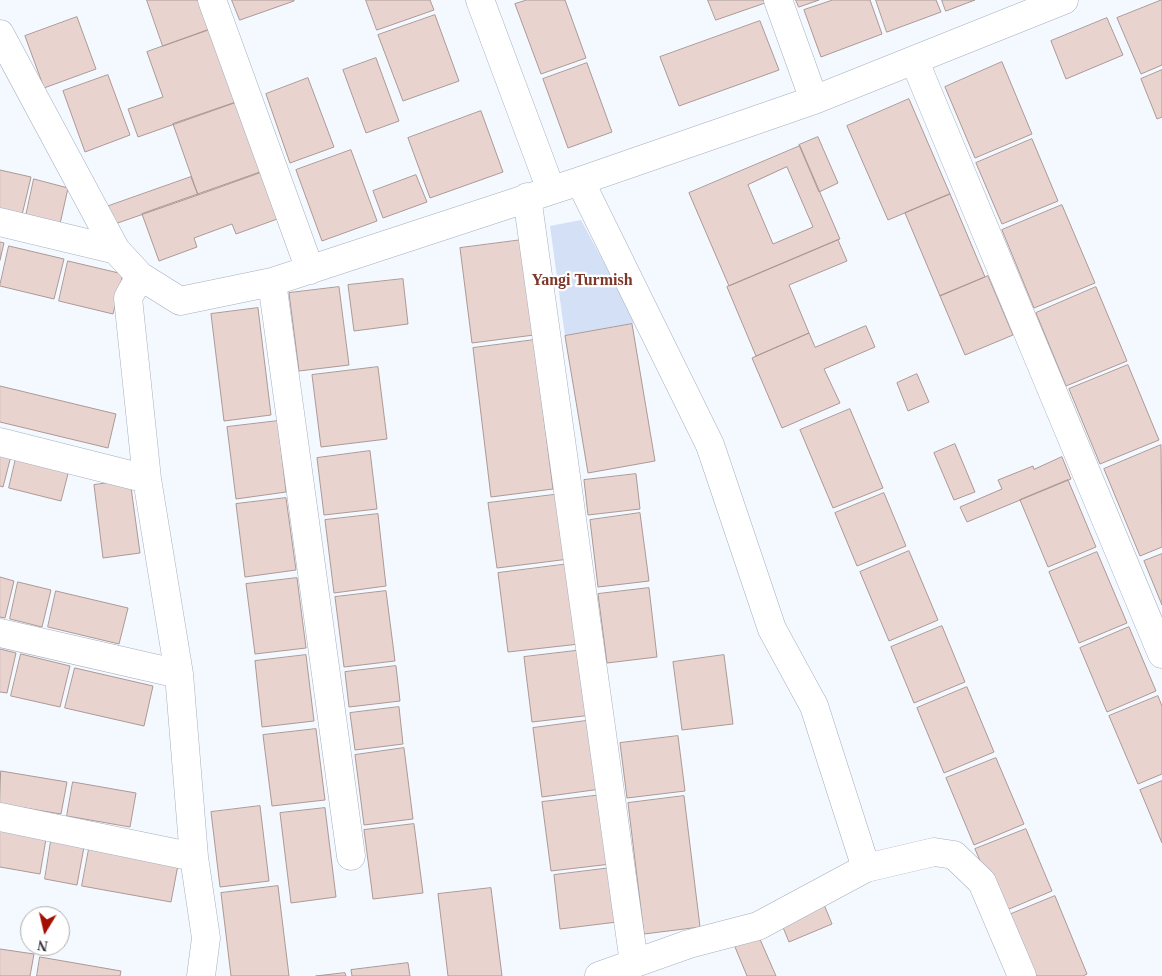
<!DOCTYPE html>
<style>
body{margin:0}
#map{position:relative;width:1162px;height:976px;overflow:hidden;background:#f4f8ff;font-family:Georgia,serif}
canvas{display:block}
.north{position:absolute;left:20px;top:906px;width:50px;height:50px;box-sizing:border-box;background:#fff;border:1px solid #acadb0;border-radius:50%;rotate:189deg;font-size:14px;font-weight:700;line-height:20px;text-align:center;color:#303339}
.north::after{content:'';display:block;margin:auto;width:18px;height:22px;background:#a30f00;clip-path:polygon(50% 0,100% 100%,50% 72%,0 100%)}
</style>
<div id="map">
<canvas width="1162" height="976"></canvas>
<div class="north">N</div>
</div>
<script>
const c = document.querySelector('canvas').getContext('2d');
c.lineJoin = 'round';
function fillPath(path, color) {
  c.fillStyle = color;
  c.fill(path, 'evenodd');
}
function stroke(path, color, width, dash) {
  c.strokeStyle = color;
  c.lineWidth = width;
  c.lineCap = dash ? 'butt' : 'round';
  c.setLineDash(dash || []);
  c.stroke(path);
}
function label(font, color, halo, rows, align = 'center') {
  c.font = font + ' Georgia,serif';
  c.lineWidth = 4.5;
  c.setLineDash([]);
  c.textBaseline = 'middle';
  c.strokeStyle = halo;
  c.fillStyle = color;
  for (const [text, x, y, turn = 0] of rows) {
    c.save();
    c.translate(x, y);
    c.rotate((+turn || 0) * Math.PI / 180);
    c.textAlign = isNaN(turn) ? turn : align;
    if (halo) c.strokeText(text, 0, 0);
    c.fillText(text, 0, 0);
    c.restore();
  }
}
const green = new Path2D(`
 M581,220L636,322L632,324L565,336L550,226Z`);
const building = new Path2D(`
 M147,0H200L211,29L163,46Z
 M232,0H294V1L240,20Z
 M366,0H430L434,10L377,30Z
 M527,0H565L586,58L541,74L515,4Z
 M708,0H764L765,3L716,20Z
 M796,0H819L799,7Z
 M833,0H870L882,34L821,57L804,10Z
 M876,0H936L941,12L887,32Z
 M942,0H975L946,11Z
 M1162,0V65L1141,74L1117,18Z
 M435,15L459,81L403,101L378,35Z
 M77,17L96,69L44,88L25,36Z
 M1107,18L1123,55L1066,79L1051,41Z
 M760,21L779,70L679,106L660,57Z
 M211,29L237,102L138,137L128,109L163,97L147,52Z
 M376,58L399,121L366,133L343,70Z
 M1002,62L1032,134L975,158L945,87Z
 M587,63L612,132L568,148L543,79Z
 M1162,70V117L1157,119L1141,79Z
 M108,75L130,135L85,152L63,91Z
 M308,78L334,147L290,163L266,94Z
 M909,99L950,194L888,220L847,126Z
 M237,102L262,172L198,195L173,124Z
 M481,111L503,172L430,198L408,138Z
 M818,137L838,183L819,192L799,145Z
 M1032,139L1058,201L1002,224L976,163Z
 M800,146L840,239L729,286L689,193ZM787,167L813,227L773,244L748,185Z
 M351,150L377,221L322,241L296,170Z
 M0,170L31,177L22,215L0,209Z
 M264,171L280,218L236,234L232,224L194,238L197,247L159,261L142,214Z
 M416,175L427,202L383,218L373,191Z
 M191,177L198,195L112,225L106,207Z
 M34,179L68,188L60,224L26,216Z
 M950,194L985,277L940,296L905,213Z
 M1062,205L1095,283L1034,308L1002,230Z
 M522,240L534,335L472,343L460,248Z
 M838,240L847,261L789,285L809,333L756,356L727,287Z
 M0,242L4,243L0,260Z
 M9,246L64,259L54,299L0,286Z
 M68,261L123,274L113,314L59,301Z
 M988,276L1013,335L965,355L940,296Z
 M403,279L408,324L354,331L348,285Z
 M339,287L349,365L299,371L289,293Z
 M1096,287L1127,361L1066,386L1036,313Z
 M258,308L271,415L224,421L211,314Z
 M632,324L655,461L588,473L565,336Z
 M866,326L875,347L824,369L840,403L782,428L752,358L809,333L815,347Z
 M534,340L553,489L491,497L473,348Z
 M1128,365L1159,440L1100,464L1069,389Z
 M378,367L387,439L321,447L312,375Z
 M917,374L929,402L908,411L897,383Z
 M0,386L116,414L108,448L0,422Z
 M850,409L883,488L833,508L800,430Z
 M278,421L286,492L236,499L227,427Z
 M955,444L975,492L954,500L934,453Z
 M1161,445L1162,547L1140,556L1104,469Z
 M0,449L12,452L3,487L0,486Z
 M370,451L377,509L324,515L317,458Z
 M17,454L70,466L61,501L9,488Z
 M1062,457L1071,479L967,522L960,507L1002,489L998,480L1033,466L1034,469Z
 M636,474L640,509L588,515L584,480Z
 M130,480L140,553L103,558L94,485Z
 M1068,480L1096,547L1048,567L1020,500Z
 M884,493L906,546L857,566L835,513Z
 M561,494L569,559L497,568L488,503Z
 M286,498L296,570L245,577L236,504Z
 M640,513L649,581L598,587L590,520Z
 M378,514L386,586L334,593L325,520Z
 M909,551L938,620L889,641L860,572Z
 M1097,552L1127,623L1079,643L1049,572Z
 M1162,554V605L1144,561Z
 M569,564L579,644L508,652L498,573Z
 M0,577L14,581L5,618L0,617Z
 M297,578L306,648L255,654L246,584Z
 M18,582L51,590L42,627L10,619Z
 M649,588L657,657L607,663L598,594Z
 M56,591L128,608L119,644L48,627Z
 M386,591L395,661L344,667L335,597Z
 M942,626L965,682L914,703L891,647Z
 M1129,627L1156,691L1107,712L1080,648Z
 M0,649L16,653L7,693L0,692Z
 M583,650L592,715L532,722L524,657Z
 M21,654L70,666L60,707L11,696Z
 M306,655L314,721L262,727L255,661Z
 M724,655L733,724L682,730L673,662Z
 M396,666L400,701L349,707L345,672Z
 M75,668L153,686L144,726L65,708Z
 M967,687L994,752L944,773L917,708Z
 M1158,696L1162,706V774L1138,784L1109,716Z
 M399,707L403,744L355,750L350,713Z
 M593,720L601,789L542,797L533,728Z
 M316,729L325,800L272,806L263,735Z
 M678,736L685,791L627,798L620,743Z
 M404,748L413,819L364,825L355,755Z
 M996,758L1024,824L974,845L946,778Z
 M1,771L67,782L61,814L0,804Z
 M1162,781V843L1140,790Z
 M73,782L136,793L130,827L67,816Z
 M602,795L611,864L551,871L542,802Z
 M684,796L700,927L644,934L628,803Z
 M260,806L269,881L220,887L211,812Z
 M325,808L336,897L291,903L280,813Z
 M414,824L423,893L373,899L364,830Z
 M1026,829L1052,891L1002,912L975,849Z
 M0,830L46,839L40,874L0,867Z
 M51,841L84,847L77,885L45,879Z
 M89,849L178,865L171,902L82,886Z
 M611,868L617,922L560,929L554,875Z
 M278,886L289,976H231L221,893Z
 M491,888L502,976H448L438,894Z
 M1055,896L1087,974L1083,976H1029L1004,917Z
 M823,902L832,924L789,942L780,920Z
 M759,937L776,976H747L735,947Z
 M0,949L34,954L30,976H0Z
 M40,957L121,971L120,976H37Z
 M408,963L410,976H352L351,970Z
 M345,973L346,976H316Z`);
const minor = new Path2D(`
 M212,0L310,270
 M480,0L551,190
 M778,0L814,100
 M0,34L116,250L140,276L128,298L147,479L179,674L194,857L206,938L201,976
 M915,62L1162,654
 M580,181L710,445L772,629L814,706L866,868
 M527,197L634,963
 M0,222L116,250
 M140,276L180,301L272,282L580,181L814,100L1064,0
 M272,282L351,856
 M0,442L147,479
 M0,633L179,674
 M0,817L194,857
 M599,976L689,944L758,926L866,868L934,852L954,855L982,882L1022,976`);
const quarterNames = [
 ["Yangi Turmish",582,281]
];
fillPath(green, '#d3e0f5');
fillPath(building, '#e8d3cf');
stroke(building, '#ac9995', 1);
stroke(minor, '#a5afbe', 29);
stroke(minor, '#fff', 28);
label('bold 16px', '#7d372b', '#fff', quarterNames);
</script>
